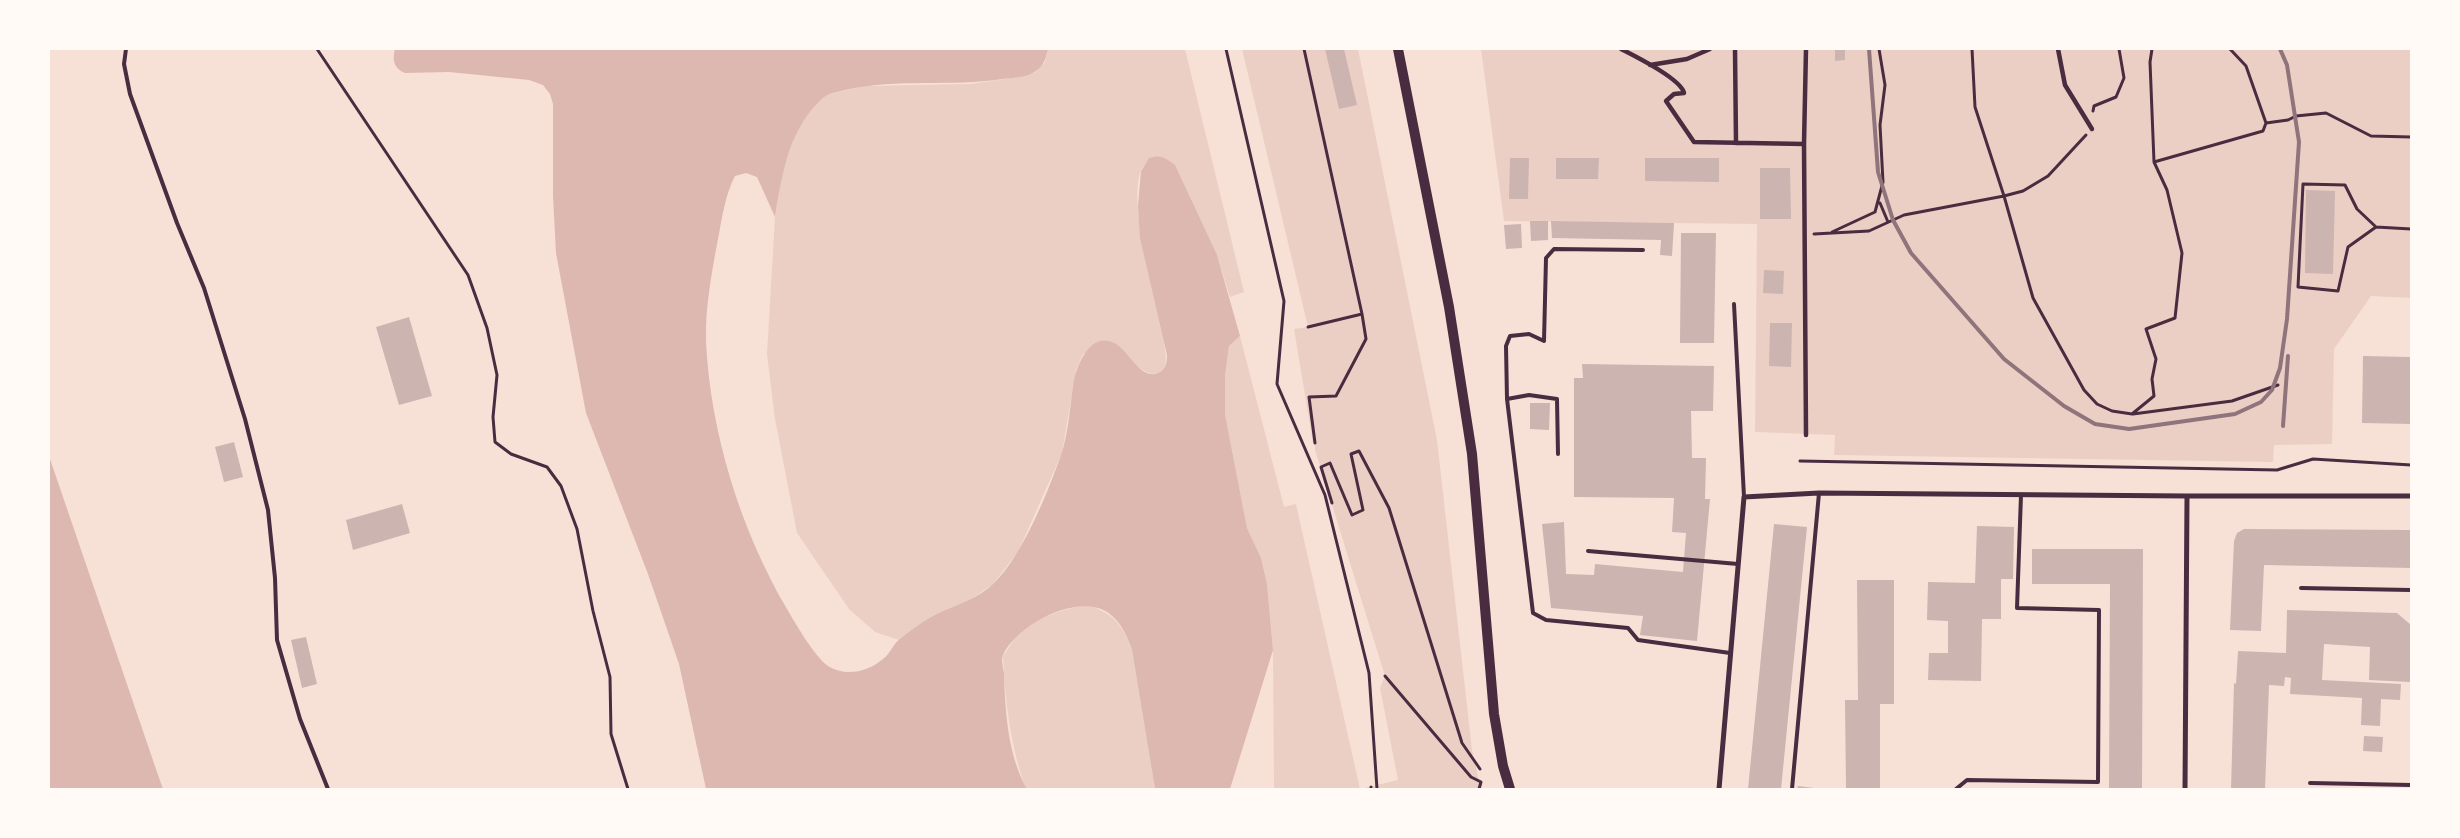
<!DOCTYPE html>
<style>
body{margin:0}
#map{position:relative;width:2460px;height:838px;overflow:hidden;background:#f7e1d7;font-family:"Fira Sans",sans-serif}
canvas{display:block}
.frame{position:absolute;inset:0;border:50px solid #fffaf5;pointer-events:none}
</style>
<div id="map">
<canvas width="2460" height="838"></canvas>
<div class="frame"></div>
</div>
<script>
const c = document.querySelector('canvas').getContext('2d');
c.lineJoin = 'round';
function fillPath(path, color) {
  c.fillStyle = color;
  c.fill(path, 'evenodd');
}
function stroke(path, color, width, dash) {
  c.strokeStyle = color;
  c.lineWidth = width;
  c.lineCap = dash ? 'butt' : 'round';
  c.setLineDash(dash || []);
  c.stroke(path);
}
const green = new Path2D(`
 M1048,49H1185L1244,292L1230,297L1217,255L1149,158C1147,162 1143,166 1141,170C1123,215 1177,353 1164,369C1149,386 1126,354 1116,344L1083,354L1076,370L1062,453L1018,552L993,584L970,600L938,614L899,640L875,632L849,609L797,533L775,419L767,354L775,217L782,172L796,133L808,114L825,95L865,86L970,84L1019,77L1036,72L1045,62Z
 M1242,49H1358L1437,440L1472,750L1481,789H1274L1273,650L1267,584L1261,558L1247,528L1225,414V376L1229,346L1240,336L1284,507L1296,504L1360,789L1398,780L1380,688L1385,676L1315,450V443H1313L1294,329L1308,327Z
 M1481,49H2411V298L2371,296L2334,349L2332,444L2274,445L2273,462L1834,455L1835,435L1755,432L1757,224L1504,221Z
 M1089,605C1116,616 1122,624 1132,650L1155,789H1027L1024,784C1010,742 1005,701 1003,656C1009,648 1015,636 1022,630C1041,616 1066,608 1089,605Z`);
const water = new Path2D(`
 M395,49H1048C1046,57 1044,66 1036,71C1028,77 1013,78 1003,79C950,87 897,78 845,90C838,92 829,93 824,97C789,128 782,173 775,217L757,177L746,173L735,176C725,195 722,218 718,239C712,271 705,308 706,341C710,432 741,531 787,609C795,623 815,657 828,666C845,677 868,672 883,659C890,654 893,644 900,639C912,629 928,618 941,612C960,604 978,598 993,584C1022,557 1048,492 1061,455C1069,432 1070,404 1074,380C1078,362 1092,330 1116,344C1128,351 1142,381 1158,373C1166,370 1167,362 1167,355L1140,238L1138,206L1141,171L1149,158C1161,154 1166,158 1175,165L1217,255L1240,336L1229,346L1225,376V414L1247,528L1261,558L1267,584L1273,650L1230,789H1155L1132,650C1127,636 1122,624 1111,615C1082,590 1017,624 1003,655C1001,659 1003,668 1004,673C1005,711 1008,756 1027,789H706L679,664L648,574L586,413L556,253L553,196V104L550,94L543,85L529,80L449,72L405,73C394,69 392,60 395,49Z
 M49,456L157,772L163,789H49Z`);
const building = new Path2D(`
 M1325,49H1344L1357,105L1339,109Z
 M1835,49H1845V60L1835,61Z
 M1510,158H1529L1528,199H1509Z
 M1556,158H1599L1598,179H1556Z
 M1645,158H1719V182L1645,181Z
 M1760,168H1790L1791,219H1760Z
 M2306,190L2335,191L2333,274L2305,273Z
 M1530,221H1548V240L1531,241Z
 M1551,221L1674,223L1672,256L1660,255L1661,240L1552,238Z
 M1521,224L1522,248L1506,249L1504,225Z
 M1681,233H1716L1714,343H1680Z
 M1764,270L1784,271L1783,294L1763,293Z
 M409,317L432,396L399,405L376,327Z
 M1770,323H1792L1791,367L1769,366Z
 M2363,356L2411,357V424L2362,423Z
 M1582,364L1714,366L1713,411H1691L1692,458H1706L1705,499H1710L1697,641L1640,635L1643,616L1551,608L1542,524L1564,522L1566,574L1594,575L1595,564L1683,572L1686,533L1672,532L1674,498L1574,497V378H1583Z
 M1530,403H1550L1549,430L1530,429Z
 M234,442L243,477L224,482L215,447Z
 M402,504L410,533L353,550L346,520Z
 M1774,524L1807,527L1781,789H1748Z
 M1977,526L2014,527L2013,579H2001V619H1982L1981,681L1928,680L1929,653H1948V621L1927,620L1928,582L1975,583Z
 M2244,529L2411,530V568L2264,565L2261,631L2230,630L2234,541L2237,533Z
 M2032,549H2143L2142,789H2109L2110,584H2032Z
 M1857,580H1894V704H1880V789H1846L1845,700H1858Z
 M2287,610L2397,613L2411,625L2410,682L2369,680L2370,647L2324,644L2322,680L2401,684L2400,700L2381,699L2380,726L2361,725L2362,698L2290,694L2291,678L2285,677L2284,686L2269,685L2265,789H2231L2234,683L2236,684L2238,651L2286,653Z
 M306,637L317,684L302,688L291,640Z
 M2364,736L2383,737L2382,752L2363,751Z
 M1798,786L1814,788V789H1797Z`);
const path = new Path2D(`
 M317,49L468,275L487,328L497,375L493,417L495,442L511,454L547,467L561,486L577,529L593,611L610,677L611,734L628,789
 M1226,49L1284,301L1277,384L1325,495L1369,673L1377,789
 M1304,49L1362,314L1366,339L1336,396L1309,397L1315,443
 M1972,49L1975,107L2004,196L2023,191L2048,176L2086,135
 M2152,49L2150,62L2154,162L2263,131L2266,123
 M2230,49L2246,66L2266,123L2288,120L2296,116L2326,113L2371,136L2411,137
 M2093,111L2094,106L2116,97L2124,78L2119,49
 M1880,203L1888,222
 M2376,227L2357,209L2345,185L2303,184L2298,287L2338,291L2348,247L2376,227L2411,229
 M1832,232L1875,212L1883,182L1880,125L1885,85L1879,49
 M1814,234L1869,231L1904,215L2004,196L2033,298L2084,390L2097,404L2112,411L2132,414L2154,396L2152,379L2156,359L2146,329L2175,318L2182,253L2167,190L2154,162
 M1308,327L1362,314
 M2133,414L2232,401L2278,385
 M1800,461L2277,470L2313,459L2411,465
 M1332,503L1321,467L1330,463L1352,515L1363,510L1351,454L1359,451L1389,508L1462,743L1480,769
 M1385,676L1471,777L1481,782L1479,789
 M1371,787V789`);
const service = new Path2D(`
 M126,49L124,64L130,94L177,223L204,288L245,419L268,510L275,578L277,640L300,719L328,789
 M1734,304L1744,497
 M1507,399L1506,346L1510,336L1529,334L1544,341L1546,258L1554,249L1643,250
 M1558,454L1557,399L1529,395L1507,399L1533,613L1546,620L1628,628L1638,640L1730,653
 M1588,551L1738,564
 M2301,588L2411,590
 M2310,783L2411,785
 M1792,789L1819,493
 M1956,789L1967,780L2098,782L2099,610L2017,608L2021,495`);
const pedestrian = new Path2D(`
 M1621,49C1635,56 1681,79 1684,93L1674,94L1666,101L1694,142L1804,144
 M1735,49L1736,143
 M1806,49L1804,144L1806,435
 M2058,49L2065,85L2092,129
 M1650,65L1687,59L1710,49`);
const minor = new Path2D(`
 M1719,789L1744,497L1819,493L2187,496H2411
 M2185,789L2187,496`);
const secondary = new Path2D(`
 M1398,49L1449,307L1472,454L1494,714L1503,766L1510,789`);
const rail = new Path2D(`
 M1869,49L1878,172L1893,220L1911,253L2004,359L2064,406L2095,424L2129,429L2235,414L2261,402L2272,390L2280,368L2287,319L2299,142L2287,65L2280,49
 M2283,426L2288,356`);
fillPath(green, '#ebcfc5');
fillPath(water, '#dcb8b0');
fillPath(building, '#ccb4b1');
stroke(path, '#4a2c40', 3);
stroke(service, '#4a2c40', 4);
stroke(pedestrian, '#4a2c40', 4.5);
stroke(minor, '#4a2c40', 5);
stroke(secondary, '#4a2c40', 10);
stroke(rail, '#8f747c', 4);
</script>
